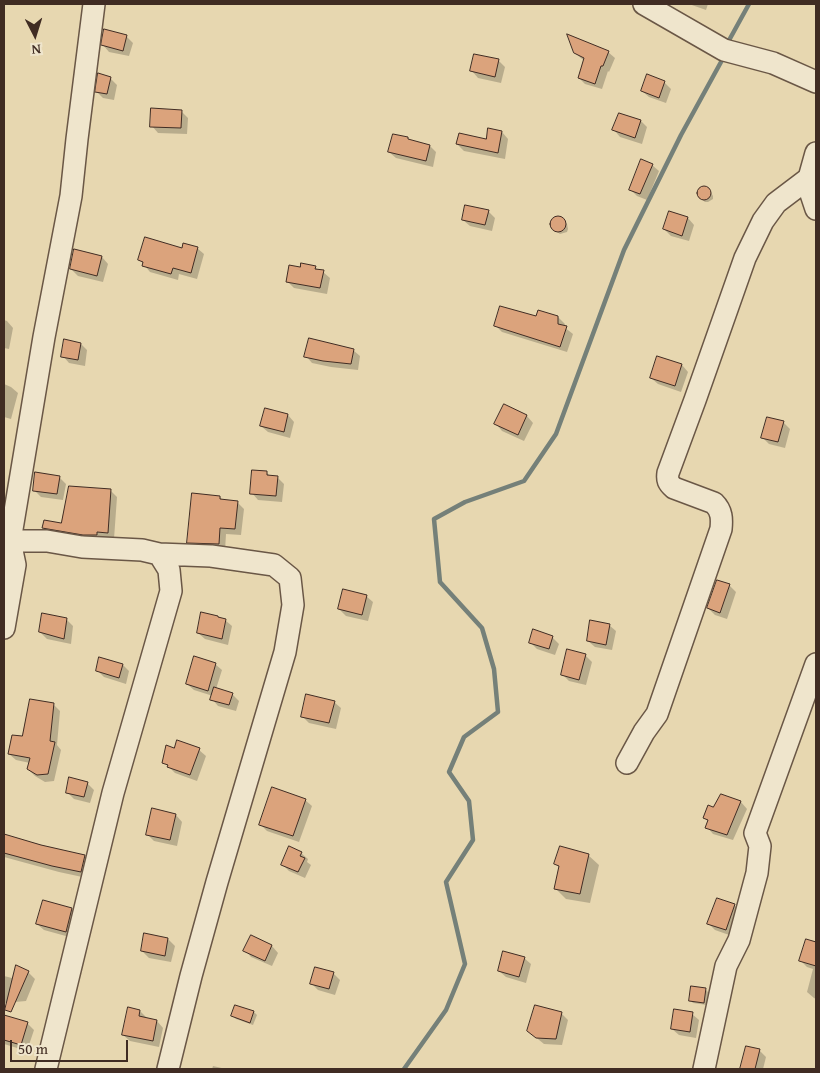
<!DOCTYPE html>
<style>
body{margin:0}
#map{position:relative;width:820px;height:1073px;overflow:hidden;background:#e7d7b0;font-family:"Gentium Book Plus",serif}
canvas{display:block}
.frame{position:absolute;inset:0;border:5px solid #402c23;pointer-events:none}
.north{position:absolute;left:10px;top:10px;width:50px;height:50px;-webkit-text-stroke:4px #efe5cc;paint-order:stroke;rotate:175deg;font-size:14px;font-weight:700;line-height:20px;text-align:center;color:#402c23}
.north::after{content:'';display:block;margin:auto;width:18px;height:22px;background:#402c23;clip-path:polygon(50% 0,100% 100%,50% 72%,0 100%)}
.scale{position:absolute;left:10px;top:1040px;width:118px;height:22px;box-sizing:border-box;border:2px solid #402c23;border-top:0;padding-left:6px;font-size:15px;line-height:18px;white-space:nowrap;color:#402c23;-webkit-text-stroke:4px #efe5cc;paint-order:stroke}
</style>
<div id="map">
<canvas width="820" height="1073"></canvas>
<div class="frame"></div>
<div class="north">N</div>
<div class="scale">50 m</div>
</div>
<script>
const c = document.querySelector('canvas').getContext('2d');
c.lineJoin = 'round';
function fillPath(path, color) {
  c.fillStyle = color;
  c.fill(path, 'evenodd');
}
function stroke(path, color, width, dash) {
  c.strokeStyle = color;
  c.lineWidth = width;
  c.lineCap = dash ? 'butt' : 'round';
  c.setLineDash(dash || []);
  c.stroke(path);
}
const shadow = new Path2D(`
 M689,4H708L706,10Z
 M126,36L133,43L129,56L109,52L103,45Z
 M608,52L615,58L609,72L608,71L602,89L585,84L579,78L585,61L582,59L575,53Z
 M498,60L505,67L501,83L478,78L472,71Z
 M110,78L117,85L114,100L103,98L97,92Z
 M664,82L671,89L666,103L649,97L642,91Z
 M181,111L188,118L187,134L158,133L152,126Z
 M641,121L647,127L642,144L620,137L614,130Z
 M502,132L508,139L505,159L464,151L457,144L487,140Z
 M409,141L430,146L436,152L433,167L396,158L389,152Z
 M652,165L659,171L647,200L637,196L630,189Z
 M702,187L709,189L713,196V199L708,202H705L699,197L698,192L699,189Z
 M488,211L495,218L492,231L470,226L463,220Z
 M670,213L688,218L694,225L689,241L671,236L664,229Z
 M556,218H560L567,224L568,229L567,232L560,234L553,229L552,223Z
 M197,248L204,254L197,279L179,274L178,280L150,272L140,260L183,249Z
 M102,257L108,264L103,282L78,276L71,269Z
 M302,265L316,268L319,271L323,272L330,278L327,294L294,288L287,281L301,268Z
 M558,317L565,324L564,327L573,334L567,352L502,332L495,325L537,318Z
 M4,320L7,321L13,328L9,349L4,348Z
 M81,344L87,350L85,366L69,363L63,356Z
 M353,350L360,356L358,370L331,367L312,363L306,356Z
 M658,357L682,365L688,372L681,392L658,384L651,378Z
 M4,384L11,387L18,393L11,419L4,417Z
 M288,415L294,422L290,438L268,432L261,426Z
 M527,416L533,423L524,441L502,431L496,424Z
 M783,422L790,429L785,448L769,444L763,438Z
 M266,472L270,476L277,477L284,484L282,502L258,500L252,493Z
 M59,477L66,484L63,500L41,497L34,490Z
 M110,490L117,497L114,539L50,535L44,528L62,525Z
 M220,497L223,501L237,502L244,509L241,535L226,534L225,551L195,549L189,542Z
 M729,585L736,592L727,619L715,615L708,608Z
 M366,596L373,602L368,621L346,616L339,609Z
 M219,618L225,620L232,626L228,645L205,639L198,633Z
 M66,619L73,626L71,644L47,639L40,632Z
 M609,625L616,631L612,650L595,647L588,641Z
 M552,637L559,644L555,655L537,649L530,642Z
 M585,655L592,662L586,685L569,681L562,674Z
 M215,664L222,670L216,689L232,694L239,701L236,711L218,706L212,699L213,696L194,690L187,684Z
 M123,665L129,671L126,684L104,677L97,670Z
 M334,702L341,708L336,729L309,723L302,716Z
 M53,704L60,711L57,745L61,750L54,781L45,782L35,776L28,769L30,763L16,760L9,754Z
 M175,750H199L206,756L197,781L175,773L164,762Z
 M87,783L94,790L90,803L74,799L67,792Z
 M721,796L741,802L747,809L733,840L713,834L707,827L709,822L705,818L714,808Z
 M305,800L312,806L299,842L267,831L260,824Z
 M153,810L176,815L182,822L177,846L154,841L147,834Z
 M4,835L84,856L91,863L87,878L59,872L4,857Z
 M301,853L308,859L307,862L311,865L305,878L289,871L282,864Z
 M588,855L599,865L590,903L566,899L556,889L560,868L556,863Z
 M734,905L741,912L732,936L715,930L709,924Z
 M72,909L78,916L73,938L44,930L37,924Z
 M145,935L168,939L175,946L171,962L149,958L142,951Z
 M251,937L272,946L278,953L272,966L251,957L245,950Z
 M807,941L816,944V999L814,998L807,992L813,969L807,967L801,961Z
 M524,958L531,964L526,983L506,977L499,971Z
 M16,966L28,972L35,979L26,1001L4,1003V976L12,978Z
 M333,973L340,980L335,995L318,990L311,983Z
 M705,989L708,992L707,1005L693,1003L690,1000Z
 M236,1007L254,1012L257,1015L253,1025L236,1019L233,1016Z
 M140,1011L146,1017V1019L157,1021L163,1028L159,1047L130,1041L123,1035Z
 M561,1013L568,1020L562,1045L544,1044L528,1031Z
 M692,1014L699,1020L696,1038L679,1035L672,1029Z
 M4,1016L27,1023L34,1030L27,1051L4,1044Z
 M759,1050L766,1057L763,1069H743L742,1067Z
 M213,1066L226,1069H212Z`);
const stream = new Path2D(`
 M727,44L749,4
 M404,1069L446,1010L465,964L446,882L473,840L469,801L449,772L464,737L498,712L494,669L482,628L440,582L434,519L465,502L524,481L556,434L624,250L681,135L721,62L723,56`);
const building = new Path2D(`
 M104,29L127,35L123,51L101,45Z
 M567,34L609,51L603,66H601L595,84L578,78L584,58L574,53Z
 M474,54L499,59L495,77L470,71Z
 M98,73L111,77L107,94L95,92Z
 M647,74L665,81L659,98L641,91Z
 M151,108L182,110L181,128L150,127Z
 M619,113L641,120L635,138L612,130Z
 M488,128L502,131L498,153L456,144L459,133L486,139Z
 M393,134L408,137V139L430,145L426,161L388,152Z
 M641,159L653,164L640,194L629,190Z
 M697 193a7 7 0 1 1 14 0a7 7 0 1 1-14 0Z
 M465,205L489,210L485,225L462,220Z
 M669,211L688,217L682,236L663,229Z
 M550 224a8 8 0 1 1 16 0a8 8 0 1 1-16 0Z
 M145,237L182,248L183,243L198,247L191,273L173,268L171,274L142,266L143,262L138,260Z
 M74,249L102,256L97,276L70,269Z
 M301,263L316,266L315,269L324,270L320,288L286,282L289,265L300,267Z
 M500,306L536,316L538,310L558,316V324L567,326L560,347L494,326Z
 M309,338L354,349L351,364L323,361L304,357Z
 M64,339L81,343L78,360L61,357Z
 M657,356L682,364L675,386L650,378Z
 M504,404L527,415L518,435L494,424Z
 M265,408L288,414L284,432L260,426Z
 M767,417L784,421L778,442L761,438Z
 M252,470L267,471V475L278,476L276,496L250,494Z
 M35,472L60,476L57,494L33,491Z
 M69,486L111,489L108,533L97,532V535H83L42,528L44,520L61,523Z
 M192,493L220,496V499L238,501L235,529L220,528L219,544L187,543Z
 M717,580L730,584L720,613L707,608Z
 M343,589L367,595L362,615L338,609Z
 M201,612L218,616V617L226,619L222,639L197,633Z
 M42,613L67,618L64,639L39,632Z
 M590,620L610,624L606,645L587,641Z
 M533,629L553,636L549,649L529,643Z
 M567,649L586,654L579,680L561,675Z
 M194,656L216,663L208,691L186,684Z
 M99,657L123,664L119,678L96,671Z
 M214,687L233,693L229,705L210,700Z
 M306,694L335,701L329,723L301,717Z
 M30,699L54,703L50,741L55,742L48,774L37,775L27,769L30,758L8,754L12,735L22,736Z
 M177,740L200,748L190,775L167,767L168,765L162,763L166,745L174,748Z
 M69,777L88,782L84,797L66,793Z
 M272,787L306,799L293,836L259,825Z
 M721,794L741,801L727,835L705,828L708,820L703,818L708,805L713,807Z
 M152,808L176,814L170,840L146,835Z
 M4,834L41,845L85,855L81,872L52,866L4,853Z
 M289,846L302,852L300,856L305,858L298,872L281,865Z
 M560,846L589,854L580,894L554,889L559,866L554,864Z
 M717,898L735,904L726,930L707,924Z
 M43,900L72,908L66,932L36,924Z
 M144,933L168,938L165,956L141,951Z
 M251,935L272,945L265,961L243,951Z
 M806,939L816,942V966L799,961Z
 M503,951L525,957L519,977L498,971Z
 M16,965L29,971L11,1012L5,1010Z
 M315,967L334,972L329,989L310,984Z
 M691,986L706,988L704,1003L689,1001Z
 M235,1005L254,1011L250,1023L231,1016Z
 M535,1005L562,1012L556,1039L536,1038L527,1031Z
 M128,1007L140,1010L139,1016L157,1020L153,1041L122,1035Z
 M674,1009L693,1012L690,1032L671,1029Z
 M4,1015L28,1022L21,1045L4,1040Z
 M746,1046L760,1049L755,1069H740Z`);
const minor = new Path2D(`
 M644,4L724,50L773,63L816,82
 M816,153L809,178L811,194L816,209
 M10,541H47L82,547L142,550L159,554L169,570L171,591L113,793L46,1069
 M159,554L211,556L274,565L290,578L293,605L285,652L217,882L191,976L168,1069
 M4,628L15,565L10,541L44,337L71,196L77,139L94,4
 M627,763L644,732L657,714L721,529C722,519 722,511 714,503L674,488C668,483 667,480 668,473L695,400L745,258L763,221L776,203L809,178
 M704,1069L726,966L739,940L757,873L760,846L755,833L816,664`);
fillPath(shadow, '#0003');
stroke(stream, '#758079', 4.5);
fillPath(building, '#dba37c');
stroke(building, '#402c23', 1);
stroke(minor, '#6a5746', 24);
stroke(minor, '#efe5cc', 21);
</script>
